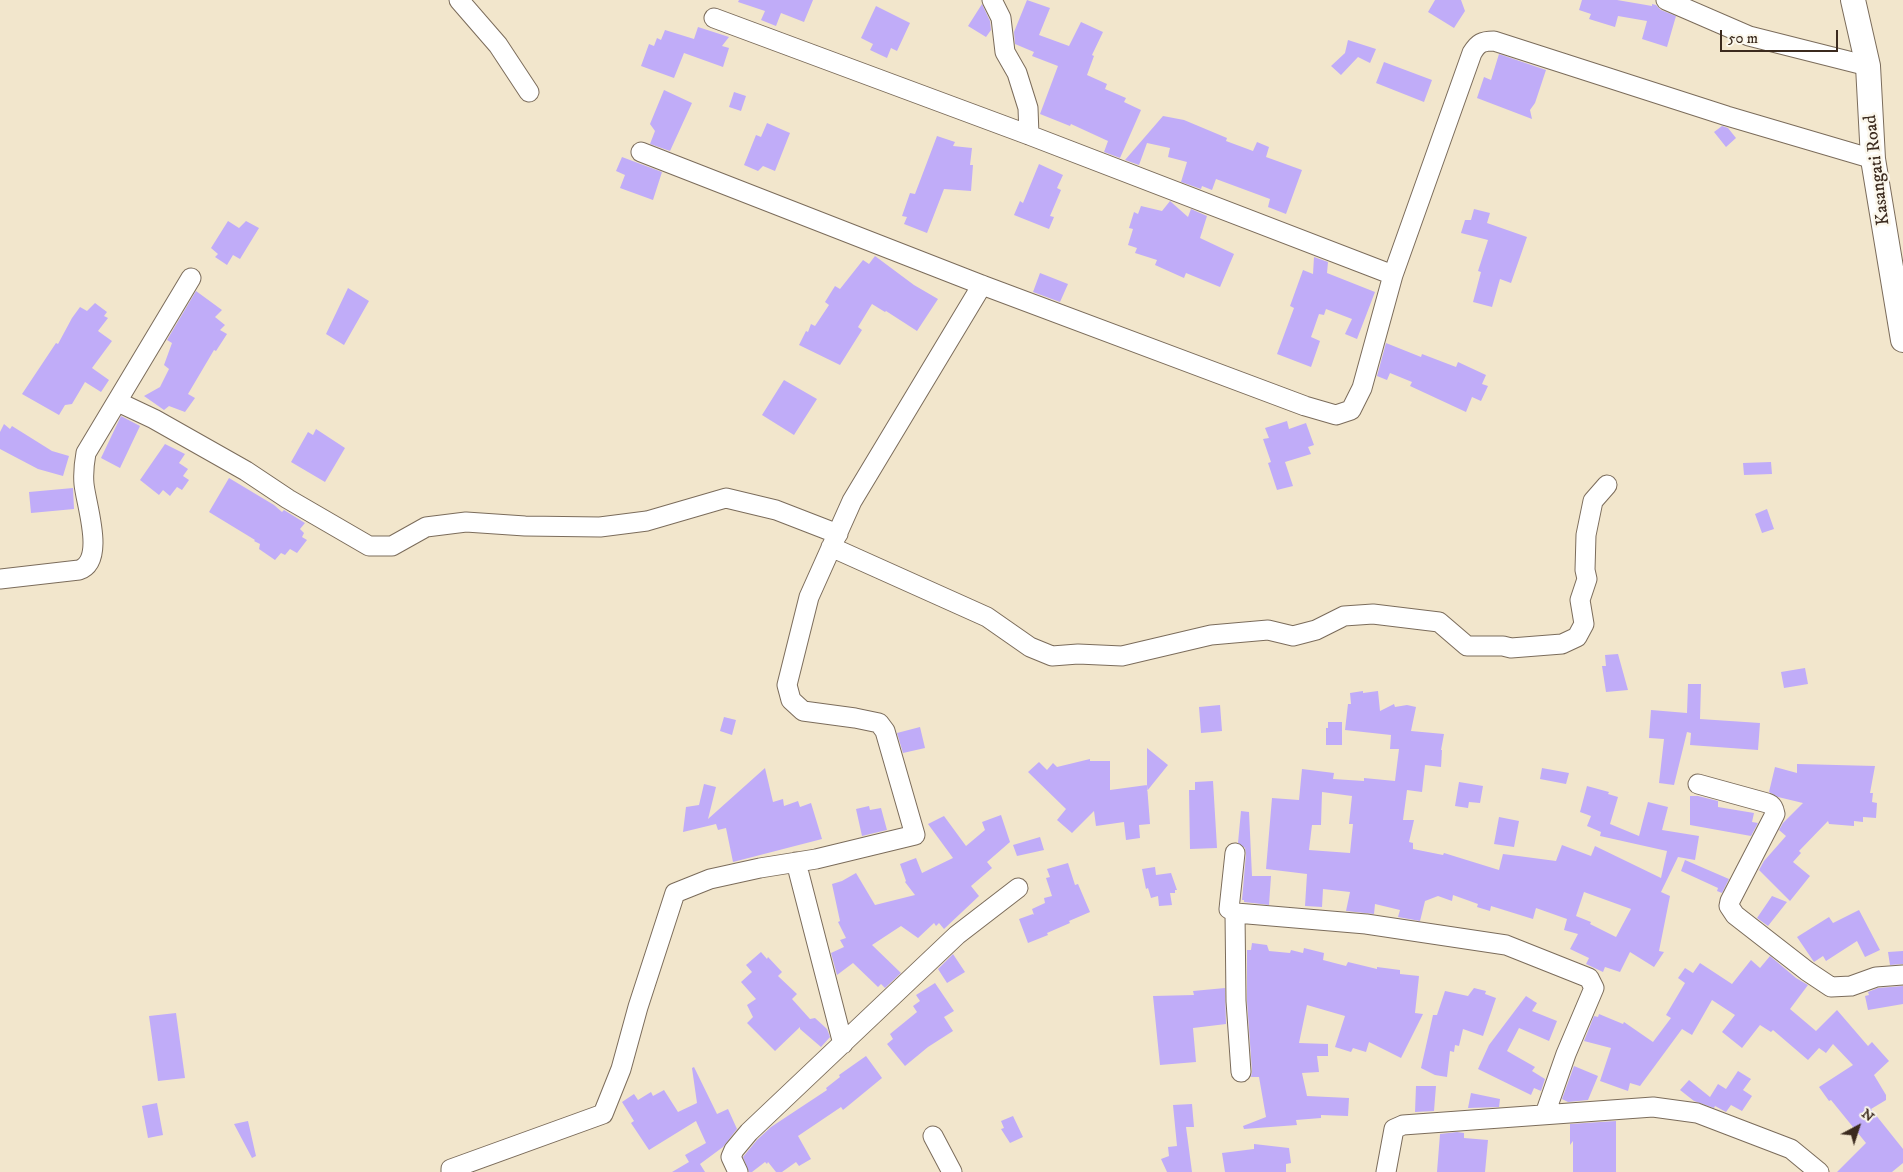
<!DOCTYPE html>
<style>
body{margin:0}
#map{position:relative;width:1903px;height:1172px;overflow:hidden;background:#f2e6cc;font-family:"IM FELL DW Pica",serif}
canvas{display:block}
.north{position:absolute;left:1833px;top:1102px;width:50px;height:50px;-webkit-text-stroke:4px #fbf7ec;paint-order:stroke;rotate:40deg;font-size:14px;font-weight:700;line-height:20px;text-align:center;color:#3b2a1e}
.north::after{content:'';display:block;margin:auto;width:18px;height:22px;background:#3b2a1e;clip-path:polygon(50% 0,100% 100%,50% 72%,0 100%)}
.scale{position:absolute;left:1720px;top:30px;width:118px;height:22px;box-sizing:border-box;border:2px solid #3b2a1e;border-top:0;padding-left:6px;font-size:15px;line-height:18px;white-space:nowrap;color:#3b2a1e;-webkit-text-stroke:4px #fbf7ec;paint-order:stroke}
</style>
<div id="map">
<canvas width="1903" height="1172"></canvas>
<div class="north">N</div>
<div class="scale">50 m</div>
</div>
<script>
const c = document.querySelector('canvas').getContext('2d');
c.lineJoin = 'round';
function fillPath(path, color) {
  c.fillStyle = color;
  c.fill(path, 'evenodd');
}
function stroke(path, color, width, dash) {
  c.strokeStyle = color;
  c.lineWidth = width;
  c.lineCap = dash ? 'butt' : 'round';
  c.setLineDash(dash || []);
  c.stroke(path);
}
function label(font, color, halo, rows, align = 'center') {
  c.font = font + ' "IM FELL DW Pica",serif';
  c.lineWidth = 5;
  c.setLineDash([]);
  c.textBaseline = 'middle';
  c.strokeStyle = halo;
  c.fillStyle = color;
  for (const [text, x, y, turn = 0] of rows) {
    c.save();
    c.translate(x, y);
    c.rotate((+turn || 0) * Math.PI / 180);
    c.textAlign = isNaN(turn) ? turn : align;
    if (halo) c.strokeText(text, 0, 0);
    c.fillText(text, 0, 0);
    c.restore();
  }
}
const building = new Path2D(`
 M739,0H813L804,22L781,13L776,26L761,20L765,11L738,2Z
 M1027,0L1050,8L1039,35L1069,46L1081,22L1103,32L1092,55L1094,56L1087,75L1107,84L1105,89L1126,98L1124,102L1141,110L1120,158L1104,152L1108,141L1071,124L1070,126L1040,114L1058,66L1032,56L1034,52L1015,44L1014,32Z
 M1435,0H1461L1465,11L1454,28L1428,12Z
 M1582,0H1617L1652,6V4L1656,5L1661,10L1676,16L1667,47L1642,39L1647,21L1618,16L1615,27L1589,19L1591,14L1579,10Z
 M982,4L990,21L991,30L986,37L968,26Z
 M876,6L910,23L897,51L891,48L887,58L870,50L873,44L861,38Z
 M698,27L729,37L722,46L729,48L723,67L684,53L674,78L641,66L649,44L654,46L657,38L661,40L665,30L694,39Z
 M1348,40L1376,49L1370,63L1358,57L1341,75L1331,66L1345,53Z
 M1499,54L1546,70L1535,103L1530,110L1532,119L1477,98L1484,77L1491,80Z
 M1384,62L1432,80L1424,102L1376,83Z
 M664,90L692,103L670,151L650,144L655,131L650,124Z
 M734,92L746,96L741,111L729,107Z
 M1163,116L1184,120L1227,138L1226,141L1253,151L1257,142L1269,147L1266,157L1302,170L1286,214L1268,207L1270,199L1216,179L1212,190L1202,186L1201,189L1181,182L1187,162L1168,157L1170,148L1147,143L1139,165L1125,160Z
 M767,123L790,133L775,171L763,166L758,171L744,165L756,135L761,137Z
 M1722,126L1728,128L1736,138L1726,147L1714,132Z
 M937,136L955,142L953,146L972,148L970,165H973L971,191L944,189L927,233L904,224L907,217L902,216L910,193L915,194Z
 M622,157L662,172L653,200L620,188L625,175L616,171Z
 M1039,164L1063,175L1057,188L1061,190L1050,216L1054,217L1049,229L1014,215L1020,201L1023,203Z
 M1170,201L1188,217L1191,209L1207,216L1200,238L1234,254L1220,287L1186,273L1184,278L1155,265L1157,260L1135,253L1137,248L1128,245L1133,229L1129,228L1134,212L1138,214L1141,206L1162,211Z
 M1474,209L1490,213L1487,223L1527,237L1511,283L1500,279L1492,307L1473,302L1481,272L1478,271L1488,240L1461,233L1465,220H1471Z
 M228,221L239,228L246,221L259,228L240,259L233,255L227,265L215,257L218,254L211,248Z
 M875,256L914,285L938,299L917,331L886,311L885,312L872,304L858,327L862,330L840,365L799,345L806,331L808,332L811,324L815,326L829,305L825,302L835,286L840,289L863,260L869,264Z
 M1314,257L1328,262L1327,273L1375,292L1357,339L1345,334L1352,319L1326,309L1324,315L1319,314L1311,337L1320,341L1311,367L1277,354L1294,308L1290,306L1303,270L1313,274Z
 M1040,273L1068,284L1060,302L1033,292Z
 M348,288L369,301L344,345L326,334Z
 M196,291L222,310L215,317L225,325L220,330L227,334L216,351L214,350L188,394L195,398L185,412L169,406L164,410L144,396L160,387L169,369L164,365L172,343L167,340Z
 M95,303L107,312L104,316L108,318L98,331L112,341L92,368L109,380L101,392L85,382L72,404L65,405L59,415L22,394L56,343L58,344L72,318L80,307L87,311Z
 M1386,343L1421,357L1422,354L1456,367L1458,362L1486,375L1482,384L1488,386L1481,401L1472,397L1466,412L1410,386L1412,382L1390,373L1387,380L1377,376Z
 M784,380L817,399L794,435L762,415Z
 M121,416L140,426L120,468L101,458Z
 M1287,421L1289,429L1306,423L1314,445L1308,447L1311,454L1285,462L1293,486L1277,490L1268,463L1271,462L1263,439L1269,438L1265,428Z
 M4,424L10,429L12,426L52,451L69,456L63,476L38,469L0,449V432Z
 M316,429L345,448L325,482L291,462L308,432L313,435Z
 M165,444L185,454L179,463L188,469L183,476L189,480L182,490L177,487L170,496L163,490L159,495L140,480Z
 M1771,462L1772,474L1744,475L1743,463Z
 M229,478L274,505L282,512L284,510L305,523L300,529L304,533L302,537L307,540L297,553L290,549L285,555L281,553L275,560L259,549L260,544L254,541L255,540L209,512Z
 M73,488L74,509L31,513L29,492Z
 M1767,509L1774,529L1762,533L1755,514Z
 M1618,654L1628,690L1606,692L1602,666H1606L1605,655Z
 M1805,668L1808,684L1784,688L1781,672Z
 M1688,684H1701L1700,719L1760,723L1758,750L1690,745L1691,733L1687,732L1674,785L1659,783L1664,739L1649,738L1651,710L1687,713Z
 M1363,691V693L1378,691L1380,711L1394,704L1395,707L1407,705L1416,707L1411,731L1444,734L1441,750H1442L1441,767L1425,765L1422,792L1407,790L1403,820H1414L1409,842L1413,843V849L1443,855L1444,853L1499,870L1503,854L1556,861L1562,845L1591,856L1595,846L1661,878L1667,851L1600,836L1601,832L1587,826L1591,816L1580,812L1587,786L1609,792L1608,794L1618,797L1610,824L1639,836L1648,802L1668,807L1662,830L1699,836L1695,860L1678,857L1661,892L1670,896L1659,951L1664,952L1654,967L1630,952L1620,972L1605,967L1603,972L1586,964L1589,958L1570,949L1578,934L1564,930L1567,919L1536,908L1533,919L1491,906L1490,911L1477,907L1478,904L1453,895L1452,901L1438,896L1425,901L1420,921L1398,917L1400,910L1375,904L1374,914L1346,911L1350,892L1323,889L1322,907L1305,906L1307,874L1266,869L1272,798L1299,800L1302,769L1334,773L1333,779L1364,781V778L1395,781L1399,749H1390L1391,735L1345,730L1348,704H1351L1350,693ZM1322,792L1352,796L1349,824H1353L1350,853L1309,850L1312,825H1321ZM1584,892L1631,909L1616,937L1590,924L1591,922L1576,916Z
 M1220,705L1222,731L1201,733L1199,707Z
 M724,717L736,720L732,735L720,731Z
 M1328,722H1342V745H1326V728H1328Z
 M920,727L925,748L903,753L897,733Z
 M1147,748L1168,765L1147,791Z
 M1090,759V761H1110V790L1147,785L1150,824L1139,825L1140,838L1126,840L1124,822L1096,826L1094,811L1072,833L1057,820L1066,809L1028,772L1039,762L1047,770L1053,763L1057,767Z
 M1797,764L1875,766L1870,793H1873L1872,802L1877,803L1876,818L1863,817V822L1854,821V826L1829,824L1828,821L1799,851L1801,853L1793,862L1810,876L1790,901L1759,870L1764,861L1786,836L1779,830L1783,823L1803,803L1778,797L1769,792L1775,767L1797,773Z
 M765,768L773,802L783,799L784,806L798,801L800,807L811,803L822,839L733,862L726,828L718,830L716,824L683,832L686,807L699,805L704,784L716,787L708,819Z
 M1542,768L1569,773L1566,784L1540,779Z
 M1213,781L1217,848L1190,849L1189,790H1195V782Z
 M1459,782L1483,786L1480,803L1469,802L1468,808L1455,806Z
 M1690,796H1698L1718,801V807L1754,813L1752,822L1758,823L1751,836L1690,825Z
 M869,806L870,810L881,808L887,830L862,836L856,809Z
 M1241,811L1249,812L1252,876H1271L1269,905L1244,902V900H1242L1246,854L1245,848L1238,843Z
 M1001,815L1010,842L987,862L992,868L971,886L979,896L944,929L939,923L936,926L934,923L918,938L901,926L872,945L901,973L885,988L881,984L878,987L853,963L837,975L831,953L844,947L840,940L846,938L838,922L840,921L832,884L842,881L856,873L875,905L915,895L905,882L906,881L900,864L916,858L922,873L953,858L928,824L944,816L966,846L985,830L982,822Z
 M1499,817L1519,821L1514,847L1494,844Z
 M1040,837L1044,850L1017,856L1013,845Z
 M1685,860L1729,879L1722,893L1717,891L1718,888L1681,871Z
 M1068,863L1075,885L1078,884L1090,912L1069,921L1070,923L1047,933L1048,935L1028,943L1019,919L1033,914L1034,915L1032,909L1045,903L1044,898L1052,896L1046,878L1050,877L1047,869Z
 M1155,867L1156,875L1171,873L1177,890H1175V893H1170L1172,905L1159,906L1158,896L1151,898L1148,888L1146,889L1142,869Z
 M1772,896L1787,902L1768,926L1757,918Z
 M1859,910L1880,950L1865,957L1857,941L1826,961L1823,956L1814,962L1797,937L1829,917L1833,923Z
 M1252,943L1267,945L1269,951L1290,953L1291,950L1303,953L1304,948L1324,953L1323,960L1346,966L1348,962L1377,969V967L1400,970V974L1419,976L1415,1013L1423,1014L1401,1058L1369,1042L1366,1052L1353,1048L1351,1052L1335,1047L1345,1016L1307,1005L1299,1043L1328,1044V1056H1317L1319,1072L1302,1073L1307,1096L1349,1098L1348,1116L1321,1115V1118L1296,1120L1297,1125L1244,1129L1243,1126L1266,1117L1259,1077H1251L1252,1071L1247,1001V950H1251Z
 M1903,951V964L1890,965L1888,952Z
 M761,952L767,959L768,957L782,972L778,976L797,994L792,999L810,1019L815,1018L827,1029L830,1037L821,1047L800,1029V1027L775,1051L747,1023L753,1017L747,1005L756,999L741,982L752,972L746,965Z
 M953,954L965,972L947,983L938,969Z
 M1770,956L1796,978L1808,985L1790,1009L1816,1031L1837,1010L1868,1046L1872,1042L1889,1061L1874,1075L1886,1095V1100L1871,1109L1903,1149V1163L1892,1172H1837L1866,1143L1831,1100L1829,1101L1819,1087L1853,1065L1833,1044L1826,1053L1819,1048L1808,1060L1773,1030L1771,1032L1760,1025L1742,1048L1722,1032L1735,1015L1712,1000L1692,1035L1682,1029L1640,1086L1630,1083L1628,1091L1600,1081L1611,1048L1584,1041L1594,1016L1598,1017L1599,1014L1623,1024L1624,1022L1653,1042L1671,1018L1666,1015L1685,983L1678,978L1685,968L1693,973L1700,963L1732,984L1751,960L1760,968Z
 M935,983L954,1011L944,1017L953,1031L928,1047L905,1066L887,1044L893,1039L890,1034L917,1012L913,1006L920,1001L916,995Z
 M1903,986V1004L1868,1010L1865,996L1869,995L1868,992L1878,988Z
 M1225,988L1226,1024L1193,1028L1196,1062L1160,1065L1153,996L1194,995L1193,991Z
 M1474,988L1486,991L1485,994L1496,998L1483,1036L1463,1029L1459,1046L1455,1045L1454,1052L1450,1051L1447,1077L1435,1075L1421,1068L1433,1015H1437L1445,991L1468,996Z
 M1526,996L1537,1003L1532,1011L1557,1021L1549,1041L1519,1028L1507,1051L1535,1067L1532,1071L1545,1079L1541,1091L1534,1088L1531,1095L1478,1069L1489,1045Z
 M176,1013L185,1078L158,1081L149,1016Z
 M866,1056L882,1078L843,1110L841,1107L798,1136L811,1159L799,1166L796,1162L782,1172H776L768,1162L767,1164L765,1162L752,1172H749L743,1157L757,1140L771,1127L827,1090L826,1088L840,1077L839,1075Z
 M1574,1066L1598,1076L1588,1100L1568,1102L1562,1099Z
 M694,1067L717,1114L728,1109L737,1129L723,1147L700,1164L705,1172H672L689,1162L685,1155L706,1143L696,1121L649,1150L631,1123L634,1121L622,1102L634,1094L638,1100L651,1092L653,1096L664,1090L678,1112L697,1103L692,1068Z
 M1738,1071L1751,1079L1743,1090L1752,1096L1742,1111L1731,1105L1726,1112L1715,1106L1714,1108L1694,1101L1680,1090L1689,1080L1710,1097L1718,1084L1726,1089Z
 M1416,1086H1436L1434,1111L1415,1112Z
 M1471,1093L1500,1099L1499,1107L1468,1108Z
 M157,1103L163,1135L148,1138L142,1106Z
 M1192,1104L1194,1127H1186L1192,1172H1167L1161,1159L1169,1156L1168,1147L1177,1146L1173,1105Z
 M1013,1116L1023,1137L1010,1143L1001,1129L1004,1128L1001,1121Z
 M248,1121L256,1156L252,1158L234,1124Z
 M1616,1121V1172H1573V1141L1570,1145V1124Z
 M1457,1132L1464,1133V1138L1488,1140L1485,1172H1437L1440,1134Z
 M1254,1144L1289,1148L1291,1163L1286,1164V1172H1225L1222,1153L1254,1149Z`);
const minor = new Path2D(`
 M459,0L498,45L529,92
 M992,0L1001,18L1005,52L1017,73L1028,108L1029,135
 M1666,0L1749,36L1868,66
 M714,18L1029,135L1393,275
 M641,152L982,285L1305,406L1336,415L1351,410L1362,388L1393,275L1472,53C1478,43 1482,41 1494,41L1727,116L1873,159
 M118,402L154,419L246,471L288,499L369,546H392L426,527L466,522L525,526L600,527L647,521L726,498L776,510L838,534
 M831,547L987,617L1030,647L1052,656L1078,654L1122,656L1211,635L1268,630L1293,636L1316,630L1344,616L1373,614L1439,622L1467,646H1503L1511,648L1562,644L1577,637L1584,624L1580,600L1587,579L1585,570L1586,535L1593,501L1607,485
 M0,579L79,570C106,561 86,505 84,484C83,473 84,464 86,453L191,278
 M1698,784L1767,803C1773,805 1774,809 1775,814L1730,901L1729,906L1735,915L1807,971L1831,987L1851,986L1876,977L1903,975
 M1235,853L1229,909L1236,913L1366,924L1506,945L1589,978L1594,988L1566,1054L1545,1114
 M796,862L843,1044
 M1235,913L1236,1001L1241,1072
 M933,1136L952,1172
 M451,1172V1169L603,1114L621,1069L638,1007L675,893L710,879L760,868L816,859L915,835L885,731L879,723L855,718L803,711L791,700L787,685L809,597L852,501L982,285
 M738,1172L731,1157L734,1150L749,1132L957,935L1018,888
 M1386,1172L1394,1129L1403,1125L1653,1107L1697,1113L1791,1149L1819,1172`);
const tertiary = new Path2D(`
 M1853,0L1868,66L1873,159L1903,340`);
const streetNames = [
 ["Kasangati Road",1878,170,-97]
];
fillPath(building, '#c0acf8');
stroke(minor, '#7b6c5b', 21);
stroke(tertiary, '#7b6c5b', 26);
stroke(minor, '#fff', 19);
stroke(tertiary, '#fff', 24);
label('18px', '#3b2a1e', '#fbf7ec', streetNames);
</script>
